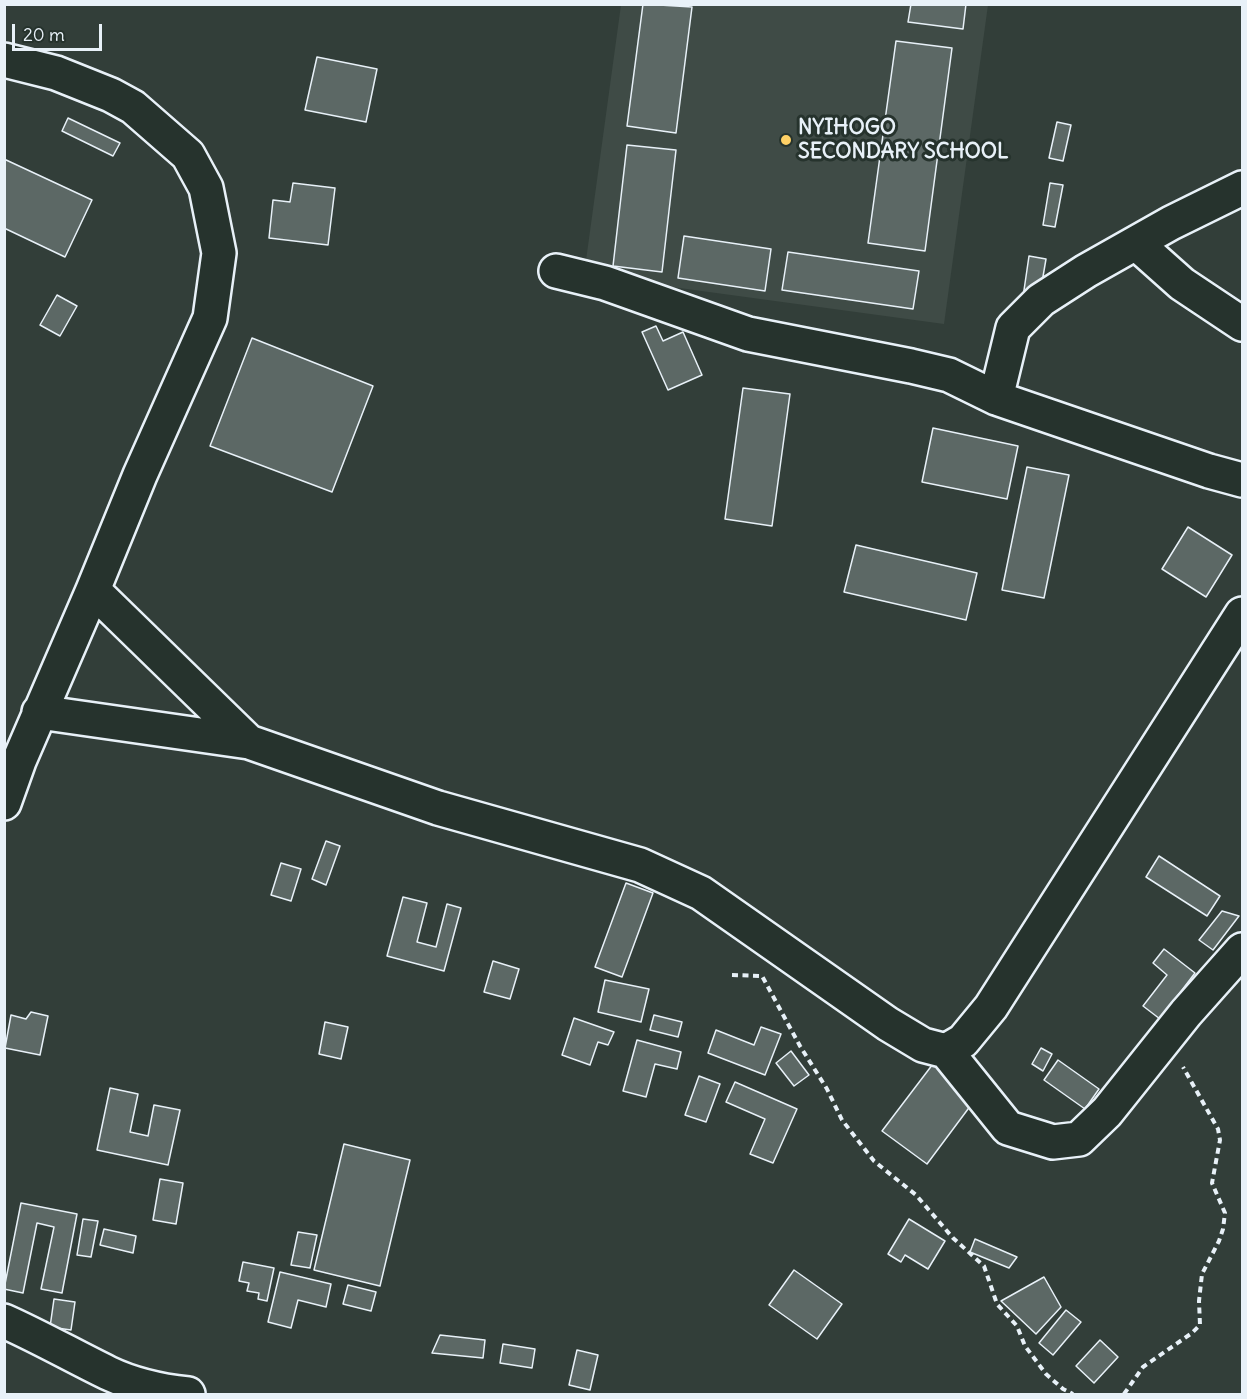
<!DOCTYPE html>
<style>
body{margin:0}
#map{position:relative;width:1247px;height:1399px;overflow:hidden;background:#323e39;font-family:Delius,sans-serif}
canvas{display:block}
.frame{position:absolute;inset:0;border:6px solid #e8f1f8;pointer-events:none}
.scale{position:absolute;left:12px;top:24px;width:90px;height:27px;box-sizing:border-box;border:3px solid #e8f1f8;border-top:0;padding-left:8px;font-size:18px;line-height:21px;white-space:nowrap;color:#e8f1f8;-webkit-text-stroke:4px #26332d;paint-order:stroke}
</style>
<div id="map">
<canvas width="1247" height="1399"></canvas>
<div class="frame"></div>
<div class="scale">20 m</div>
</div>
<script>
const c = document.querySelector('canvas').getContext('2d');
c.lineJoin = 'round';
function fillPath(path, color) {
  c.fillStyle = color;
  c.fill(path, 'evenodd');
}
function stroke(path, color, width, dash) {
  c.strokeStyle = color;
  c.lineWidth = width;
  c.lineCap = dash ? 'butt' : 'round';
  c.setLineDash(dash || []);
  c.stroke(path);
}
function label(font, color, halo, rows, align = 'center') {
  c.font = font + ' Delius,sans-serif';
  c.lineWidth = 6;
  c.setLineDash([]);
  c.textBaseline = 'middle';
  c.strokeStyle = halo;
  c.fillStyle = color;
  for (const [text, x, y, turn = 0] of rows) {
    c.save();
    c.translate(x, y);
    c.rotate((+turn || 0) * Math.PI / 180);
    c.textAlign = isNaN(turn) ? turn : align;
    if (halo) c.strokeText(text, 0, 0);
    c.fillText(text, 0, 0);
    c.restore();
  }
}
const built = new Path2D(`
 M621,5H988L944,324L584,275Z`);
const building = new Path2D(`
 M643,4L692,7L676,133L627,126Z
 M911,4H966L963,29L908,22Z
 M896,41L952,48L925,251L868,243Z
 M317,57L377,69L366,122L305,110Z
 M68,118L120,143L113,156L62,131Z
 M1057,122L1071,125L1063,161L1049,158Z
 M627,145L676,150L662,272L613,266Z
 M4,159L92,200L65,257L4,228Z
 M293,183L335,188L328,245L269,238L273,200L290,202Z
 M1050,183L1063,185L1055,227L1043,225Z
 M684,236L771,249L765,291L678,278Z
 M788,252L919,271L913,309L782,290Z
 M1029,256L1046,259L1039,300L1023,297Z
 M57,295L77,306L60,336L40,325Z
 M656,326L663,341L683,332L702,375L668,390L642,332Z
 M252,338L373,386L332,492L210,446Z
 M743,388L790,394L772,526L725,519Z
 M933,428L1018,446L1007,499L922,482Z
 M1027,467L1069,475L1044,598L1002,590Z
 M1188,527L1232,555L1206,597L1162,569Z
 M856,545L977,573L966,620L844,592Z
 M326,841L340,846L326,885L312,879Z
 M1159,856L1220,896L1207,916L1146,877Z
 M281,863L301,869L291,901L271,895Z
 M626,883L653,893L622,977L595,967Z
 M403,897L427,903L417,942L436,947L447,904L461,908L444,971L387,956Z
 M1222,911L1239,916L1213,950L1199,940Z
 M1164,949L1195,973L1160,1019L1143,1006L1167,975L1153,963Z
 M493,961L519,969L510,999L484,992Z
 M605,980L649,989L641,1022L598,1012Z
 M31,1012L48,1016L40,1055L5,1048L11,1015L26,1019Z
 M654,1015L682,1022L678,1037L650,1030Z
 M574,1018L614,1032L608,1045L598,1042L590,1065L562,1055Z
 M325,1022L348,1027L341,1059L319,1054Z
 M761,1027L781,1034L765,1075L708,1053L716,1030L754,1045Z
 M637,1040L681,1052L677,1069L655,1064L646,1097L623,1091Z
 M1041,1048L1052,1054L1043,1071L1032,1064Z
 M791,1051L809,1075L794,1086L776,1063Z
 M939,1056L974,1101L927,1164L882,1131Z
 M1058,1060L1099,1089L1085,1109L1044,1080Z
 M699,1076L720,1084L706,1122L685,1115Z
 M735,1082L797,1109L773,1163L750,1154L765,1119L726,1102Z
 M110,1088L138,1094L130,1132L148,1136L154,1105L180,1110L168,1165L97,1150Z
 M344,1144L410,1160L380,1286L314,1270Z
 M160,1179L183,1183L176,1224L153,1220Z
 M21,1203L77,1214L62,1293L41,1289L54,1227L37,1223L23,1293L4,1289Z
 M83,1219L98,1221L91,1257L77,1255Z
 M909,1219L945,1241L928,1269L905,1255L901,1262L888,1254Z
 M104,1229L136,1236L133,1253L100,1245Z
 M298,1232L317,1235L310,1268L291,1265Z
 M975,1239L1017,1257L1009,1268L970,1252Z
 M243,1262L274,1268L267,1301L258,1299L259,1293L247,1291L249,1283L239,1281Z
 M794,1270L842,1304L817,1339L769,1305Z
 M280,1272L331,1284L326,1307L298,1300L291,1328L268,1322Z
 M1044,1277L1061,1307L1036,1334L1001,1301Z
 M348,1285L376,1292L371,1311L343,1304Z
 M54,1299L75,1302L71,1330L50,1327Z
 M1066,1310L1081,1322L1053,1355L1039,1343Z
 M440,1335L485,1340L483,1358L432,1353Z
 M1100,1340L1118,1357L1094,1383L1076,1366Z
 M503,1344L535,1349L532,1368L500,1363Z
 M577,1350L598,1355L590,1390L569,1385Z`);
const path = new Path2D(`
 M732,975L762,976L800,1046L827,1089L842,1120L874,1161L916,1195L953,1238L984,1266L997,1304L1017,1326L1025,1346L1046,1374L1063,1389L1073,1394
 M1124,1394L1143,1367L1192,1333L1200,1325L1199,1301L1202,1274L1219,1241L1223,1229L1225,1213L1212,1183L1220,1140L1218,1129L1183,1067`);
const minor = new Path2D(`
 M4,60L56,73L111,95L133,107L188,155L206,188L219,253L210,318L140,475L93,590L19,761L4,803
 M1136,243L1182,284L1242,324
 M556,271L605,283L748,334L911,366L949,375L996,398L1209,471L1242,480
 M996,398L1013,328L1041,300L1086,271L1171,223L1242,188
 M93,590L249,742
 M39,712L249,742L438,808L640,865L701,893L888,1024L923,1045L946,1051L963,1041L991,1007L1242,614
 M946,1051L1008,1128L1053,1142L1079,1139L1107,1112L1186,1013L1242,950
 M4,1321C40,1337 73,1356 108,1373C133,1385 161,1391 188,1394`);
const markers = [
 [786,140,6,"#ffd166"]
];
const poiNames = [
 ["NYIHOGO",798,128],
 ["SECONDARY SCHOOL",798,152]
];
fillPath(built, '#3f4b46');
fillPath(building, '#5c6865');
stroke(building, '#e8f1f8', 1.5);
stroke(minor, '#e8f1f8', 38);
stroke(path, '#e8f1f8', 4, [6, 4.5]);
stroke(minor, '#26332d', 33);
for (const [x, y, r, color] of markers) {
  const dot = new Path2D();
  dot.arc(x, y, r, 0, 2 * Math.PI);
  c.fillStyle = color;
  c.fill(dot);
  stroke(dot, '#26332d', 2);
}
label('bold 21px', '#e8f1f8', '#26332d', poiNames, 'left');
</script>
